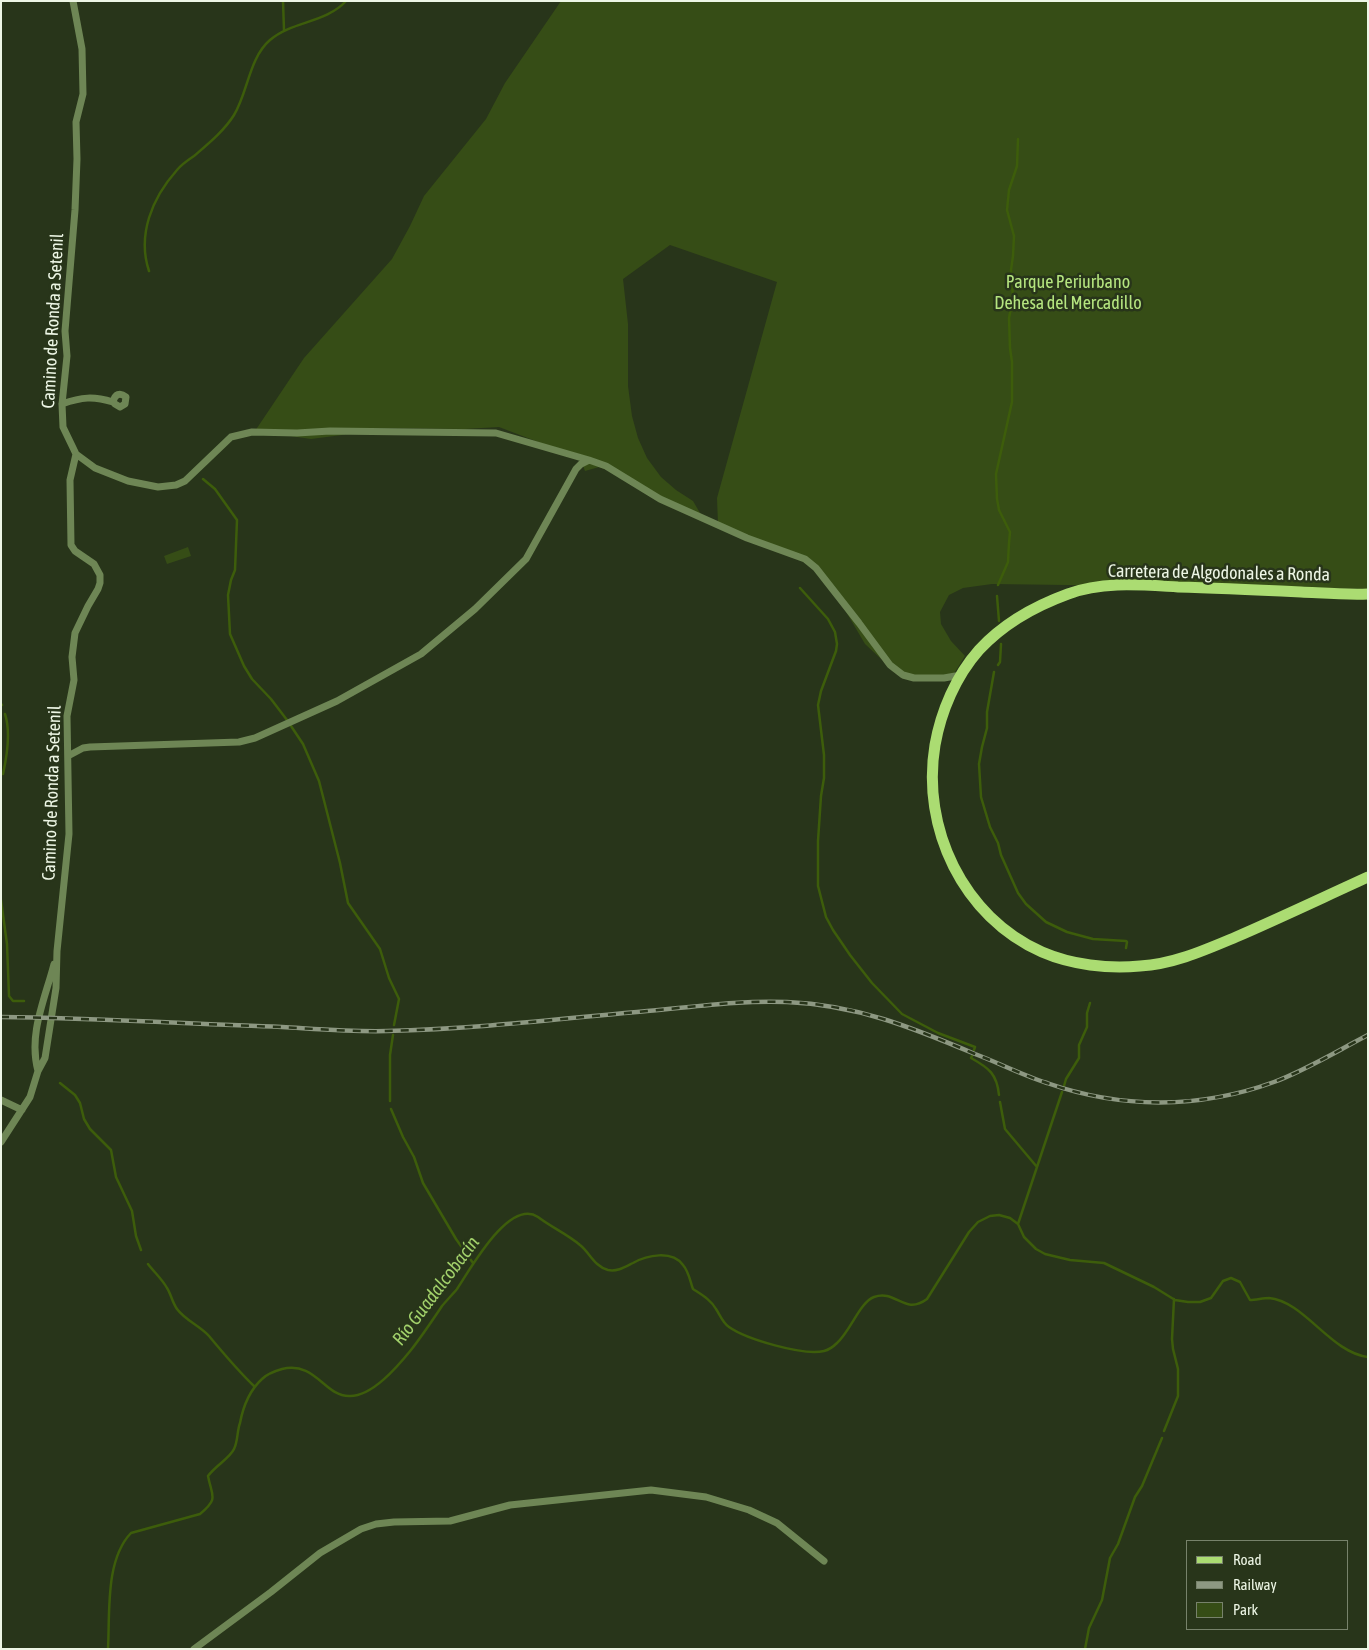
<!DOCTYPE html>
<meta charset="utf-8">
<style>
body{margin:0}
#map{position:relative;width:1369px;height:1650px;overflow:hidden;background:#28351a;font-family:"Asap Condensed",sans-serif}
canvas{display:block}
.frame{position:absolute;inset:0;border:2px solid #edf6e5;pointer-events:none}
.legend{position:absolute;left:1186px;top:1540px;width:162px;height:90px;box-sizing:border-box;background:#28351a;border:1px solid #77826b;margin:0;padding:6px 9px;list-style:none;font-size:15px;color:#edf6e5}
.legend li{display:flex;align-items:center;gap:10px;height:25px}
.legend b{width:25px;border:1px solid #77826b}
</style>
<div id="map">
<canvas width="1369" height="1650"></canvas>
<div class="frame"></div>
<ul class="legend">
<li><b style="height:6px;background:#abdc72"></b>Road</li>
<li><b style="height:6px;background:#8d9882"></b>Railway</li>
<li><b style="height:14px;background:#364d16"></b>Park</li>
</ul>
</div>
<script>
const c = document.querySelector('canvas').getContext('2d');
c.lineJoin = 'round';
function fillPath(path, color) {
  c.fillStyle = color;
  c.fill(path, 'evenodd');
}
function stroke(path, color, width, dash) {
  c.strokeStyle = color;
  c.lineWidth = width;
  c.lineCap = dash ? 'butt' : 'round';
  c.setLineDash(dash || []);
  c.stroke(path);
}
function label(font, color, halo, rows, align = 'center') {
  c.font = font + ' "Asap Condensed",sans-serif';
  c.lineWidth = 5;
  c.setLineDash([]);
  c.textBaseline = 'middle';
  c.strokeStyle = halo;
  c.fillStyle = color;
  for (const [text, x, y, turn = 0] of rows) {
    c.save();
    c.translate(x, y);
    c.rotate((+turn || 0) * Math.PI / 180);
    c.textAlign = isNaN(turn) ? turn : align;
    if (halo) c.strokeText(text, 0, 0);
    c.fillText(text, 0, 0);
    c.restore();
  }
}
const green = new Path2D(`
 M561,1H1368V589L992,584L963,588L949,595L940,612L941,624L951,641L965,656L950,680L913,677L896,670L880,658L865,644L835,593L818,573L804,562L718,524L717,498L777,282L670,245L623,279L628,324V386L632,416L638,438L647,458L661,477L676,490L693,501L703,518L650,492L634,480L599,467L585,471L580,458L499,427L465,429L370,428L342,435L311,439L255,431L304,358L392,259L410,226L424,196L486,119L505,83Z
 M188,547L191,556L167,564L164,556Z`);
const stream = new Path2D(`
 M283,1L284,30
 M149,271C137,235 152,198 177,170C181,165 188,160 194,156C208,144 224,131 234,115C248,92 249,58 270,40C292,21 326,23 346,1
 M203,479L215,489L237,520L235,570L231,580L228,595L230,634L244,666L252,679L271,699L287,720
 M998,585L1008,562L1009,543L1010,532L999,510L997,499L996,474L1012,402V362L1010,348L1009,318L1013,297L1011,270L1013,256L1014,236L1007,210L1009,190L1017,166L1018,139
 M800,588L828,619L835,632L837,644L836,651L821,691L818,705L824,755V778L821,796L818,841V886L826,917L833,930L850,955L872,983L902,1014L938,1033L975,1047L974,1050
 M997,596L999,621
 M998,665L1000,662L1001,644
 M994,672L987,712V728L982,747L979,764L981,797L990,827L998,843L1001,855L1018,893L1026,904L1046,922L1067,932L1093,939L1126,941L1127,942L1126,948
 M1,704L2,705
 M291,726L303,744L319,781L340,863L348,903L380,949L389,978L399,999L394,1025
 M3,774C7,756 11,732 5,714
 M1,900L7,944L9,996L13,1001H24
 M972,1056L971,1058C989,1068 997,1074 999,1095
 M60,1083L75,1095L80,1103L84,1119L90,1129L111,1150L116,1177L132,1211L136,1236L141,1250
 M1064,1086L1066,1079L1079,1058V1045L1087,1027V1013L1090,1003
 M390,1101V1055L393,1035
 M1000,1102L1005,1129L1037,1167
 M391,1109L403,1137L414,1157L423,1183L456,1239L473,1263
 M1018,1224L1062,1092
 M148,1264C154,1272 162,1279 167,1288C171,1294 172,1302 177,1309C185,1320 200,1326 209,1336C224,1354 238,1371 255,1387
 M1164,1431L1178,1396V1369L1173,1349L1172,1339L1174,1299
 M108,1649C110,1613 105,1560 131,1533L200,1514C219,1498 212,1497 208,1476C215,1466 230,1458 234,1449C238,1441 237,1431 240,1423C243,1407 250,1390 262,1379C267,1374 275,1371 282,1369C316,1361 324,1396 349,1396C372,1397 398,1366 411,1350C422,1336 432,1321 442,1306C447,1300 452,1295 457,1289C470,1270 509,1198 538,1217C551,1227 567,1234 580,1245C590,1253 594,1266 608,1270C617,1272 625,1267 633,1263C647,1255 672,1250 683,1265C689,1272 690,1281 693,1289C702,1295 711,1300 716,1309C720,1315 723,1323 729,1327C746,1339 803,1356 824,1351C828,1350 833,1347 837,1343C850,1332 860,1302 874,1297C896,1289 904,1316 927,1299L969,1232L978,1222L990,1216L999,1215L1010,1218L1018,1224L1024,1237L1036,1249L1045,1254L1070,1260L1104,1263L1154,1287L1175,1300L1188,1302H1200L1211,1298L1223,1281L1231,1278L1240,1282L1250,1300C1256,1300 1263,1298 1269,1298C1304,1301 1331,1353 1368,1357
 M1085,1649L1089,1628L1102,1600L1110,1558L1118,1544L1135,1497L1142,1486L1162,1438`);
const minor = new Path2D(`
 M62,404C82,397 93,396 113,402L115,404L120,407L125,404L126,397C120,392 115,394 113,402
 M76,454L95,468L128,481L158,487L176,485L185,481L231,437L252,432L297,433L330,431L496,433L589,460
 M68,756L83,748L90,747L239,742L255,738L337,701L421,654L475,609L526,559L576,469L581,464L589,460L606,466L660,499L747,538L805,559L816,568L859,623L890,665L903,675L914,678H944L961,675
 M38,1071C28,1034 45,999 54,964
 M1,1100L22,1110
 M1,1142L30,1097L38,1071L45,1058L56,988L57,951L69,834L67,716L74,680L72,657L75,633L88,606L98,589L100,583V575L94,564L75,551L71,545L70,480L76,454L63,427L62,404L67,356L65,331L75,210L77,159L76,122L83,94L82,49L73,1
 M194,1649L271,1592L320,1553L361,1529L376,1524L394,1522L450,1521L510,1505L651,1490L706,1497L749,1510L777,1523L824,1561`);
const primary = new Path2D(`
 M1368,594C1346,595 1323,593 1301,592C1260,590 1219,588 1178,587C1142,585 1103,581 1068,594C1035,606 1003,624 979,650C956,676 941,711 935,745C921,828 963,917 1042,952C1072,965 1108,969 1140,966C1174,964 1205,950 1236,937C1280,918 1324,897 1368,877`);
const rail = new Path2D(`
 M1,1017C95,1018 189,1024 282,1027C317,1029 353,1032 387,1031C474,1029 560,1019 647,1011C693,1007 740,1000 787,1002C857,1005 911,1027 975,1054C999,1063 1022,1075 1047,1083C1121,1109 1200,1109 1274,1082C1306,1070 1337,1051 1368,1035`);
const parkNames = [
 ["Parque Periurbano",1068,282],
 ["Dehesa del Mercadillo",1068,303]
];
const streetNames = [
 ["Camino de Ronda a Setenil",53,321,-87],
 ["Carretera de Algodonales a Ronda",1219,573,1],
 ["Camino de Ronda a Setenil",52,793,-88]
];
const waterNames = [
 ["Río Guadalcobacín",436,1291,-53]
];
fillPath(green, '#364d16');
stroke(stream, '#3d5d0b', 2.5);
stroke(minor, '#6e8655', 7);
stroke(primary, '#abdc72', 11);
stroke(rail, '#8d9882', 4.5);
stroke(rail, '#28351a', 2.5, [8]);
label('18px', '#b5e57f', '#28351a', parkNames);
label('18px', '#edf6e5', '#28351a', streetNames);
label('italic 19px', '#a2d16b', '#28351a', waterNames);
</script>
